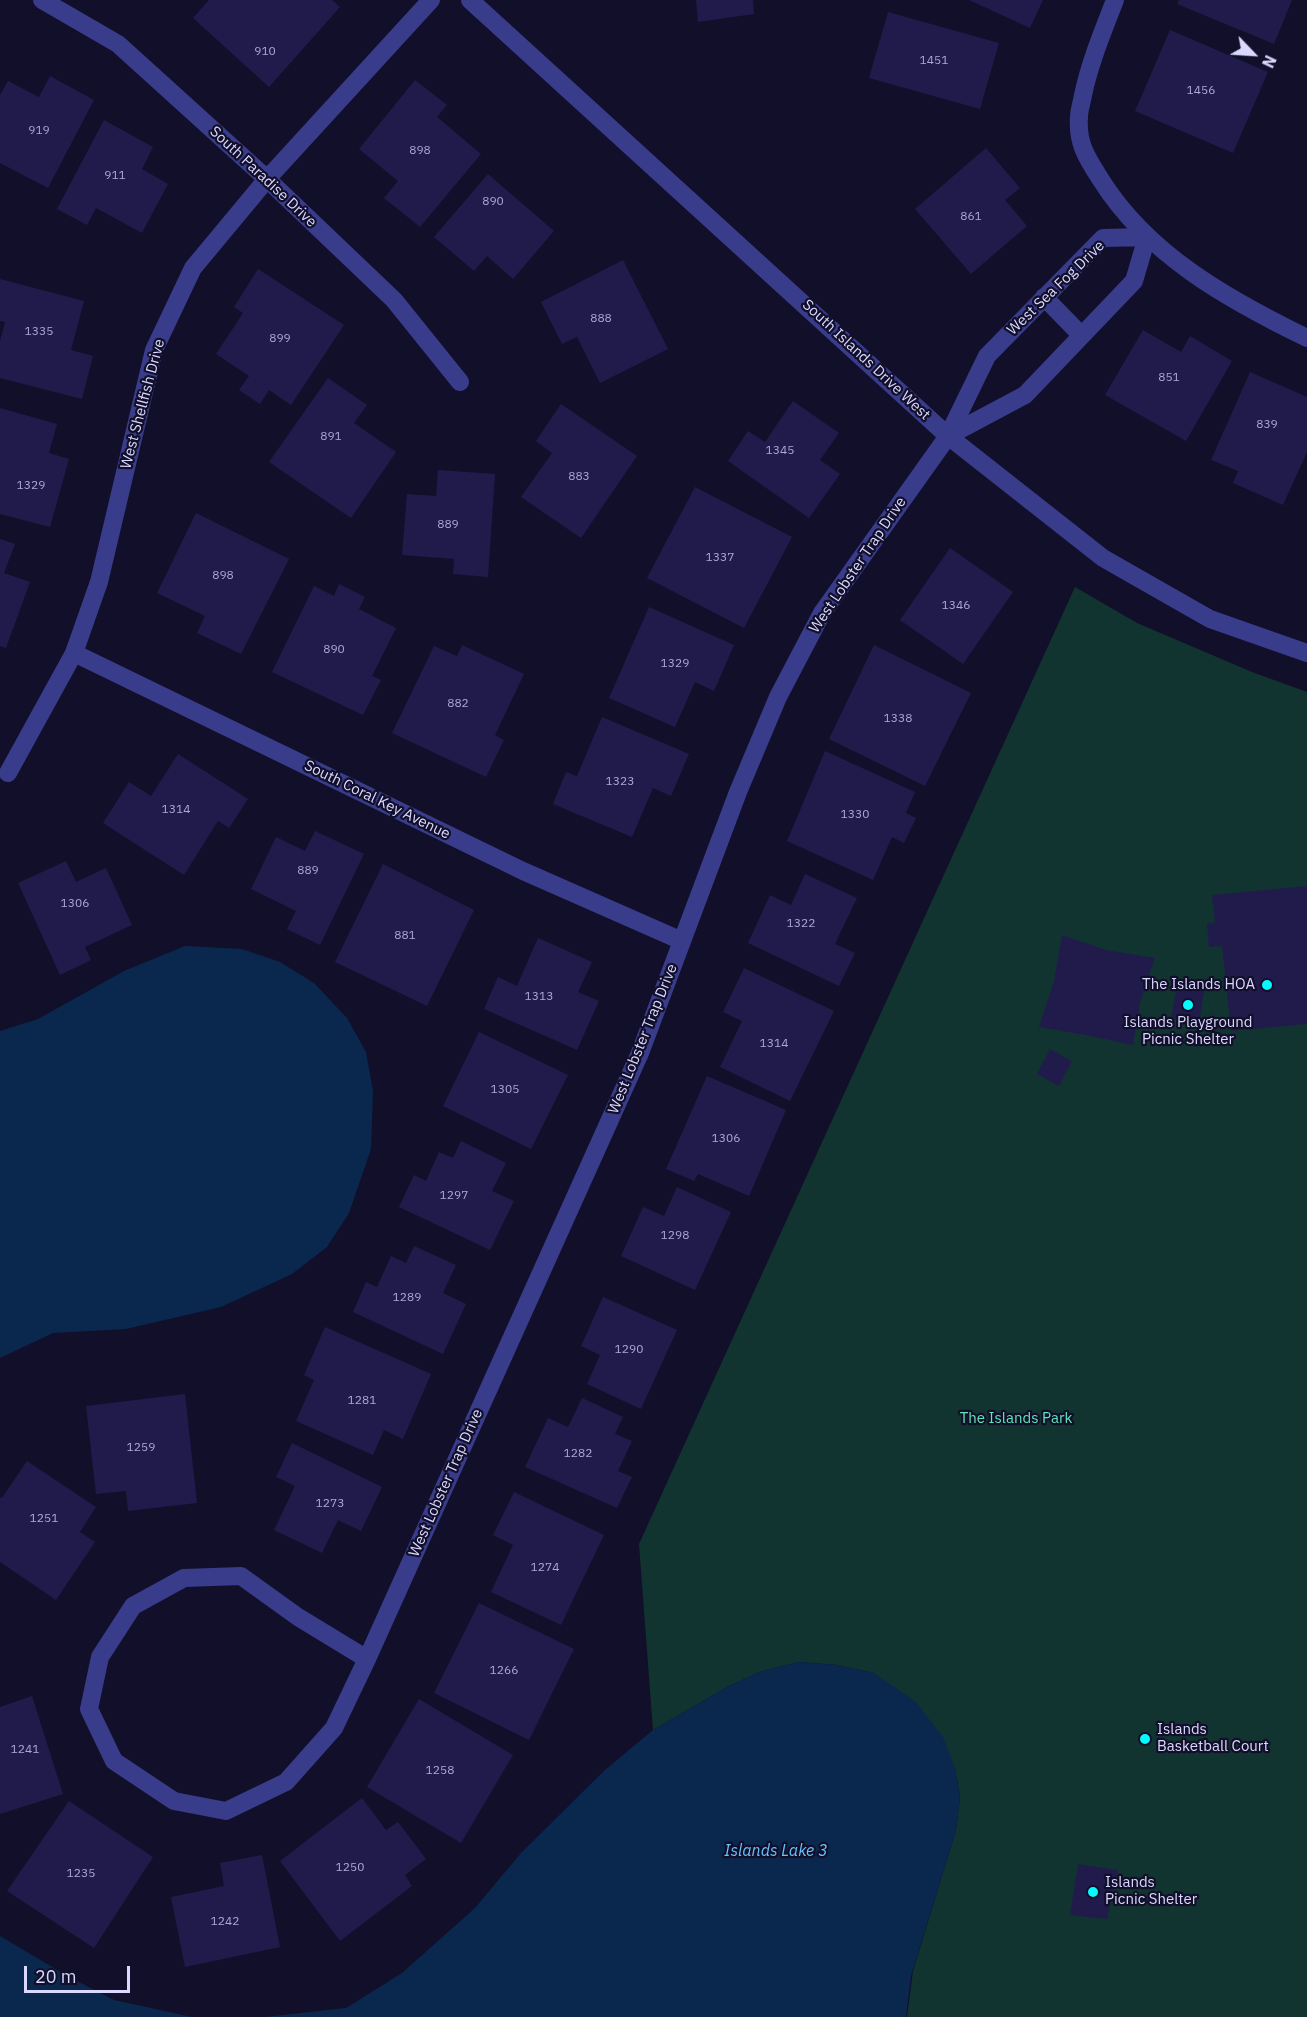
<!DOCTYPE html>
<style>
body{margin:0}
#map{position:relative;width:1307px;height:2017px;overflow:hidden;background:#120f2a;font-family:"IBM Plex Sans",sans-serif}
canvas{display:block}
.north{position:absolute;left:1223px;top:24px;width:60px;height:60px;-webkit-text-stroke:4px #120f2a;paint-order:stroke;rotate:115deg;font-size:16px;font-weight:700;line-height:24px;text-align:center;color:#dad8ff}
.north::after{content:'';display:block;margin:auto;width:21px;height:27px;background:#dad8ff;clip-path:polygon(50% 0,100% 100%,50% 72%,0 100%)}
.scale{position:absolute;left:24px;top:1966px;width:106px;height:27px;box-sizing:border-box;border:3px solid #dad8ff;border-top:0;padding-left:8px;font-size:18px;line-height:21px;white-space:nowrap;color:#dad8ff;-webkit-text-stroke:4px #120f2a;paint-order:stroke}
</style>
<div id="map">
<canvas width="1307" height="2017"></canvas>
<div class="north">N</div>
<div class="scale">20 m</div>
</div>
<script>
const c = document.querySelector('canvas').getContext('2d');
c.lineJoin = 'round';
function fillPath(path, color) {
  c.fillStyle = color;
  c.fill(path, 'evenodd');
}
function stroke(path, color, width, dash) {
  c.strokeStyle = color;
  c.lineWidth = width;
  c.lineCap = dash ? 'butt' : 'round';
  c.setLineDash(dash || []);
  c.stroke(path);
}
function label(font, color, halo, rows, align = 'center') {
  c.font = font + ' "IBM Plex Sans",sans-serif';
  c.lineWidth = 4.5;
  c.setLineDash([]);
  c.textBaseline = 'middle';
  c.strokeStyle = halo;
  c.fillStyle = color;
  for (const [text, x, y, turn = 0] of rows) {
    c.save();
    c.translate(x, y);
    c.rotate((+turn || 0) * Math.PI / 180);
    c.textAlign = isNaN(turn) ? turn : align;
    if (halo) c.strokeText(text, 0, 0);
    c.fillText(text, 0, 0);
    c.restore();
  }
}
const green = new Path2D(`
 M1075,587L1137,623L1252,672L1307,692V2017H907L913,1971L956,1830L960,1796L955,1768L874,1673L837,1665L799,1662L762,1671L729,1686L653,1730L639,1544Z`);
const water = new Path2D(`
 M185,946L242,949L280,962L314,983L347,1018L366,1052L373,1091L371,1149L349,1213L327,1247L292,1274L221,1307L126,1329L53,1333L0,1358V1031L38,1019L124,971Z
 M799,1662L837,1665L874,1673L916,1702L943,1737L955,1768L960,1796L956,1830L911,1976L906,2017H265L346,2008L402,1973L475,1908L521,1853L605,1770L653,1730L729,1686L762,1671Z
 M0,1936L69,1977L114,2000L192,2017H0Z`);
const building = new Path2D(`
 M209,0H332L340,7L269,87L193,18Z
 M696,0H753L754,14L698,22Z
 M969,0H1043L1030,28Z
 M1179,0H1292L1274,44L1177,4Z
 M888,12L999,43L980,109L869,78Z
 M1170,30L1268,72L1233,153L1135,111Z
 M50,76L94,100L48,188L0,163V95L8,81L39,97Z
 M415,80L447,105L437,117L481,154L420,227L384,198L398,181L359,149Z
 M104,120L153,147L142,169L168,184L142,233L96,208L87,225L57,209Z
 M986,148L1020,188L1005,200L1027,226L971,274L915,209Z
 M488,174L554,231L513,279L487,256L474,271L434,237Z
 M623,260L668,349L600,383L577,337L562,344L541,302Z
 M258,269L344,325L291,405L269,390L260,404L239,390L249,376L216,354L243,313L234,307Z
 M0,279L84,301L71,350L93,356L82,399L0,378V341L5,322L0,321Z
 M1143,330L1181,352L1190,336L1232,361L1186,441L1105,395Z
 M1250,372L1307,397V452L1283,505L1233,483L1238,471L1211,460Z
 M328,378L367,405L354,423L396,452L351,518L269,462Z
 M793,401L839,433L820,460L840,474L809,518L728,461L748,431L765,442Z
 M561,404L637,456L581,538L521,497L552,453L536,441Z
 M0,408L57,424L49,453L69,459L50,527L0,514Z
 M438,470L495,474L488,577L453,574L454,559L402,555L407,494L436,496Z
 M695,487L792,537L744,628L647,578Z
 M196,513L289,559L241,654L197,633L205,616L157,593Z
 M0,539L15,544L4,573L30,582L6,648L0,646Z
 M950,548L1013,592L963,664L900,620Z
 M339,584L365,597L359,609L396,628L372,676L381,680L363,715L272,672L314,586L334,596Z
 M649,607L734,645L714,691L695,682L675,727L609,698Z
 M462,645L524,674L495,735L504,740L486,777L392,733L434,646L457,656Z
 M874,645L971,693L925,786L829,739Z
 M602,717L689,754L671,796L653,788L632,837L553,804L566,772L577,776Z
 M825,751L915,792L906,813L916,818L904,843L892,837L873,880L787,841Z
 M178,754L248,799L229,828L218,821L184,875L103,823L129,782L151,796Z
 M315,831L364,854L320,945L287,929L296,911L251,889L276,837L305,851Z
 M66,861L76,882L106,868L132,925L85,947L91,960L60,975L18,883Z
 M383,864L474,910L427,1006L335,962Z
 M805,874L857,898L835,944L855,953L839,986L748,943L770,895L791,905Z
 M1307,886V1024L1231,1031L1222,946L1209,947L1207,924L1215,922L1212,895Z
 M1062,935L1106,950L1155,958L1140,1003L1133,1045L1086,1035L1039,1027L1054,981Z
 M538,938L592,962L578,992L599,1001L577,1050L484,1009L498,977L517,986Z
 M744,968L834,1011L790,1101L720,1067L742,1021L723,1012Z
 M1177,987L1204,991L1199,1023L1171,1018Z
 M479,1032L568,1075L531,1149L443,1106Z
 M1050,1049L1072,1061L1059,1086L1037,1074Z
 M707,1076L786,1110L749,1196L698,1174L694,1181L666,1169Z
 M461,1141L506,1163L492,1191L514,1201L490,1250L399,1207L414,1175L426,1181L439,1152L453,1158Z
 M677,1187L731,1212L695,1290L621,1256L643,1207L664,1216Z
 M414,1246L456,1265L443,1293L466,1304L443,1354L353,1312L366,1282L377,1287L391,1256L406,1263Z
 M603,1297L677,1330L641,1409L587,1384L600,1355L581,1346Z
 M325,1327L431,1374L403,1439L384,1430L373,1455L296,1421L314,1380L304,1375Z
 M185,1394L197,1503L128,1511L126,1491L96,1494L86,1406Z
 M582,1398L623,1417L615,1434L632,1441L618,1471L632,1477L617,1508L525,1467L548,1418L568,1427Z
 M292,1443L382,1487L361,1531L338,1520L322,1553L274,1530L295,1486L276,1477Z
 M27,1461L96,1507L80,1532L95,1542L56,1600L0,1562V1497L2,1498Z
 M514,1492L604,1535L561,1625L491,1592L513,1545L493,1535Z
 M479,1603L574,1649L529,1740L434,1693Z
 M32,1696L63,1794L0,1814V1707Z
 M419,1699L513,1755L461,1843L367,1787Z
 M362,1798L386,1830L398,1822L426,1859L405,1875L412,1886L340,1941L280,1861Z
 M69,1801L153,1857L94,1948L7,1891Z
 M262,1855L280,1947L185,1967L171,1897L224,1886L220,1863Z
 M1078,1864L1118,1870L1107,1919L1070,1915Z`);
const minor = new Path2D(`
 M42,0L118,44L267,179L394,300L460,382
 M470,0L948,436L1103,558L1210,619L1307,653
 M1115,0C1103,31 1090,62 1083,95C1082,102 1079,110 1079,117C1077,144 1087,158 1101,180C1148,255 1229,300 1307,338
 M1044,297L1081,335
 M74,653L523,871L682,941
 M8,773L74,653L99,582L154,350L193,268L267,179L431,0
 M367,1659L298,1617L241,1576L184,1578L133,1606L100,1657L89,1709L114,1761L174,1801L226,1811L286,1782L334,1728L367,1659L640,1053L738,792L778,697L822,613L948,436L987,356L1103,238L1147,237L1134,281L1025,395L948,436`);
const markers = [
 [1267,985,6,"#04faff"],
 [1188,1005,6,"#04faff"],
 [1145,1739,6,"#04faff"],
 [1093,1892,6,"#04faff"]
];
const numberNames = [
 ["910",265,52],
 ["1451",934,61],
 ["1456",1201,91],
 ["919",39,131],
 ["898",420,151],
 ["911",115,176],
 ["890",493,202],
 ["861",971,217],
 ["888",601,319],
 ["1335",39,332],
 ["899",280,339],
 ["851",1169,378],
 ["839",1267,425],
 ["891",331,437],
 ["1345",780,451],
 ["883",579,477],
 ["1329",31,486],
 ["889",448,525],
 ["1337",720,558],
 ["898",223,576],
 ["1346",956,606],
 ["890",334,650],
 ["1329",675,664],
 ["882",458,704],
 ["1338",898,719],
 ["1323",620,782],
 ["1314",176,810],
 ["1330",855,815],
 ["889",308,871],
 ["1306",75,904],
 ["1322",801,924],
 ["881",405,936],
 ["1313",539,997],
 ["1314",774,1044],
 ["1305",505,1090],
 ["1306",726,1139],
 ["1297",454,1196],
 ["1298",675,1236],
 ["1289",407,1298],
 ["1290",629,1350],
 ["1281",362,1401],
 ["1259",141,1448],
 ["1282",578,1454],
 ["1273",330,1504],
 ["1251",44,1519],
 ["1274",545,1568],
 ["1266",504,1671],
 ["1241",25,1750],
 ["1258",440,1771],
 ["1250",350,1868],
 ["1235",81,1874],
 ["1242",225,1922]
];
const streetNames = [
 ["South Paradise Drive",263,177,43],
 ["West Sea Fog Drive",1056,288,-44],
 ["South Islands Drive West",866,360,43],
 ["West Shellfish Drive",143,404,-75],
 ["West Lobster Trap Drive",858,565,-56],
 ["South Coral Key Avenue",377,800,26],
 ["West Lobster Trap Drive",643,1039,-68],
 ["West Lobster Trap Drive",446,1483,-66]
];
const poiNames = [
 ["The Islands HOA",1255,985,"right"],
 ["Islands Playground",1188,1023,"center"],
 ["Picnic Shelter",1188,1040,"center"],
 ["Islands",1157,1730],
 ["Basketball Court",1157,1747],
 ["Islands",1105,1883],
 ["Picnic Shelter",1105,1900]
];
const parkNames = [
 ["The Islands Park",1016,1419]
];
const waterNames = [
 ["Islands Lake 3",776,1851]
];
fillPath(green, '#123430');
fillPath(water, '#0a284e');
fillPath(building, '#211b4c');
stroke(minor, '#393c8b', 18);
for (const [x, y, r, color] of markers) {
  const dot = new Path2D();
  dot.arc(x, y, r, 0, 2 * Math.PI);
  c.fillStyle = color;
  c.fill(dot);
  stroke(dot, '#120f2a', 2);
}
label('12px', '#aca9d2', null, numberNames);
label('15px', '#dad8ff', '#120f2a', streetNames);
label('15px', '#dad8ff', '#120f2a', poiNames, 'left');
label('15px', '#5ee5b9', '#120f2a', parkNames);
label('italic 16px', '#66c4ff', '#120f2a', waterNames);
</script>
